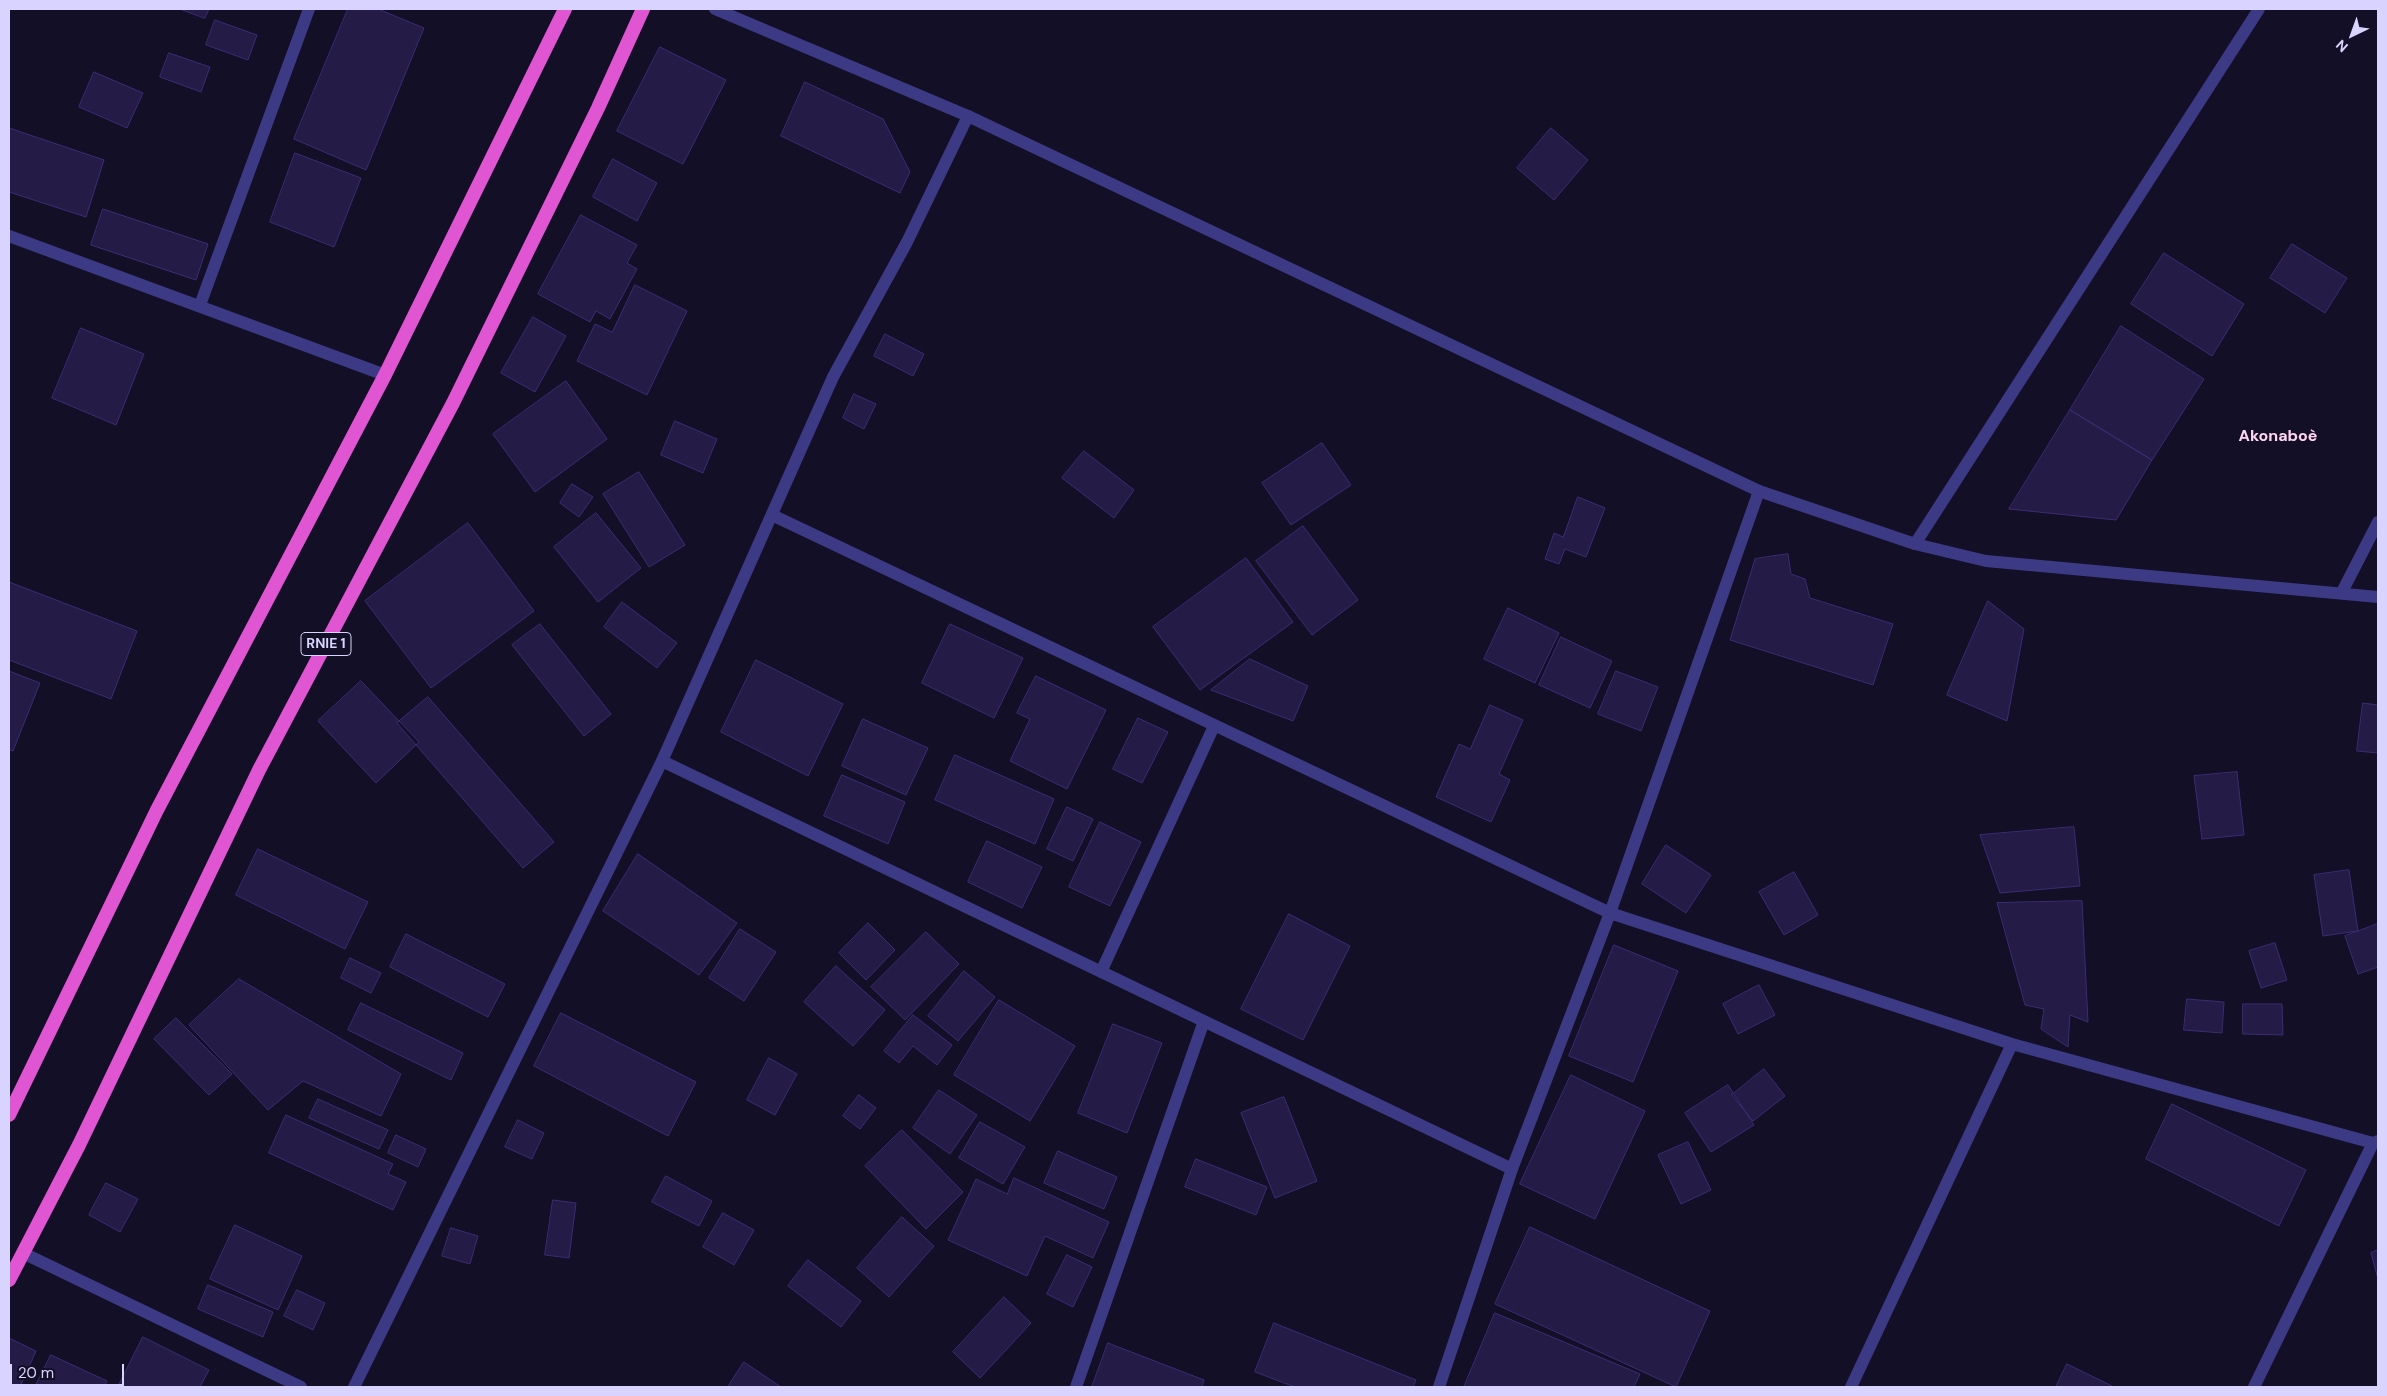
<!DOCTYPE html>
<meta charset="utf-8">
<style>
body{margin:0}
#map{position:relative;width:2387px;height:1396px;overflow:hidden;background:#130f26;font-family:"DM Sans",sans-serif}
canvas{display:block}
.frame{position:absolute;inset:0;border:10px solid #d9d4ff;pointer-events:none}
.north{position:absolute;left:2327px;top:10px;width:50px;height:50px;-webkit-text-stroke:4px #130f26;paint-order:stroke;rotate:222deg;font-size:14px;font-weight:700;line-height:20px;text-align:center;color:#d9d4ff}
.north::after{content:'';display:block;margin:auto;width:18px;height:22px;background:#d9d4ff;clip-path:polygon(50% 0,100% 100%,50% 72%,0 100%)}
.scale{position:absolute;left:10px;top:1364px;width:114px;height:22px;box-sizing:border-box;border:2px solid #d9d4ff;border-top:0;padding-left:6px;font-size:15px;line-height:18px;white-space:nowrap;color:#d9d4ff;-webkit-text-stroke:4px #130f26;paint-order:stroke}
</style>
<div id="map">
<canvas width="2387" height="1396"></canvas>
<div class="frame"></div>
<div class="north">N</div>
<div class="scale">20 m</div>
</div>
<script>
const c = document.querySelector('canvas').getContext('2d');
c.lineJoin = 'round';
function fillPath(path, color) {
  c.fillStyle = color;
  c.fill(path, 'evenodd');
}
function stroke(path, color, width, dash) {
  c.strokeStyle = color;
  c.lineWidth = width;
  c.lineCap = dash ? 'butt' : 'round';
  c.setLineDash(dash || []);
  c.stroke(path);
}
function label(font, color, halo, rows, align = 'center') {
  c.font = font + ' "DM Sans",sans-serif';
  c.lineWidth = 4;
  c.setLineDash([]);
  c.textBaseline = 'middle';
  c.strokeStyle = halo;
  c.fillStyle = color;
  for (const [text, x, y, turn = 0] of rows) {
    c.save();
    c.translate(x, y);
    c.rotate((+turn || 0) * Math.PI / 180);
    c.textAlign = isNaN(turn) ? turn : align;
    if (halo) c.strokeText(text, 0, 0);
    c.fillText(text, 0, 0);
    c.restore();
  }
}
const building = new Path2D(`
 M180,9H209L205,18Z
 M348,9H378L424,28L366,170L294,139Z
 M215,20L257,35L248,60L206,45Z
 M660,47L726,80L683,164L617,131Z
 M169,53L210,67L201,92L160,77Z
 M94,72L143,93L127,128L79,107Z
 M805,82L883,119L910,172L900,193L781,136Z
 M9,128L104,160L86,217L9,192Z
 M1551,128L1588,160L1554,200L1517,168Z
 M295,153L361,178L334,247L270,222Z
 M613,159L657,183L637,221L593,197Z
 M103,209L208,244L196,280L91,245Z
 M581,215L637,245L627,263L637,269L610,319L596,311L590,322L538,294Z
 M2292,244L2347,278L2325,313L2270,278Z
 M2164,253L2244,304L2212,356L2131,304Z
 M635,285L687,311L647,395L577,361L595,324L612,332Z
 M533,317L566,336L535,392L501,373Z
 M2121,326L2204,379L2152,460L2070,410Z
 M81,328L144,354L116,425L52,398Z
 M885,334L924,354L913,376L874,356Z
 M566,381L607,439L535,492L493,434Z
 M854,394L876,404L864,429L843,418Z
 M2070,410L2152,460L2116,520L2009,509Z
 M675,421L717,439L703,473L661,455Z
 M1322,443L1351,485L1291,525L1262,483Z
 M1084,451L1134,490L1114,518L1062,478Z
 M639,472L685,545L649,567L603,494Z
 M572,484L593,497L579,517L560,503Z
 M1578,497L1605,508L1586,557L1565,549L1559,564L1545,559L1554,533L1563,537Z
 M596,513L641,568L598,602L554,547Z
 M468,523L534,611L431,688L365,601Z
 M1303,526L1358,600L1312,635L1256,561Z
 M1788,554L1791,574L1805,579L1810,598L1893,624L1873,685L1730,640L1755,559Z
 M1246,558L1293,622L1200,690L1153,627Z
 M9,582L137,631L111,699L9,660Z
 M1988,601L2024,629L2007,721L1947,695Z
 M622,602L677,643L657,668L604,627Z
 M1508,608L1559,633L1535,683L1484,659Z
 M540,624L611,714L584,736L512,645Z
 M950,624L1023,658L994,718L922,683Z
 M1561,637L1612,661L1590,708L1539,685Z
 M1250,659L1308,686L1293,721L1211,690Z
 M756,660L843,704L808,776L721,732Z
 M9,671L40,683L13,751L9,750Z
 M1616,671L1658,687L1641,731L1598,714Z
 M1036,676L1106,710L1067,789L1010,761L1030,719L1017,713Z
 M361,681L419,742L376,783L318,721Z
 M428,697L554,842L523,868L397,723Z
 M2363,703L2378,705V753L2357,751Z
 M1490,705L1523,720L1499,774L1510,780L1491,822L1436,797L1459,744L1470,749Z
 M1138,718L1168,732L1142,783L1113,769Z
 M863,719L928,748L906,795L842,766Z
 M955,755L1054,799L1035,844L935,800Z
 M2237,772L2244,835L2202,839L2194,776Z
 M842,775L905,802L888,844L824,816Z
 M1067,807L1093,819L1073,861L1047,849Z
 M1100,822L1141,842L1110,906L1069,887Z
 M2074,827L2080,886L2000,893L1980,835Z
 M987,841L1042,867L1022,908L968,882Z
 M1666,845L1711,875L1686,913L1642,884Z
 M258,849L368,902L345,949L236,895Z
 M638,854L737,923L699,975L603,911Z
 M2349,870L2358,931L2323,936L2314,875Z
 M1794,872L1818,915L1784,935L1759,892Z
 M2082,901L2088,1022L2070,1015L2068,1047L2041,1029L2044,1009L2025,1005L1997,903Z
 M1289,914L1350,946L1303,1040L1241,1009Z
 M868,923L895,950L866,980L839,953Z
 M2378,924V967L2358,974L2345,936Z
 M740,929L776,952L744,1001L709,978Z
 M926,932L959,964L905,1020L871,987Z
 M406,934L505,984L488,1017L390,967Z
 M2275,943L2287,980L2261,988L2249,951Z
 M1614,945L1678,971L1633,1082L1569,1056Z
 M350,958L381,973L371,993L341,978Z
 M836,966L885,1010L853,1046L804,1002Z
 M964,971L995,997L958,1041L928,1016Z
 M239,979L401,1074L381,1116L303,1081L268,1110L189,1025Z
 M1759,985L1775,1015L1738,1034L1723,1004Z
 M2187,999L2224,1002L2222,1033L2184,1030Z
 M999,1000L1075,1046L1030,1121L954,1075Z
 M361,1003L463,1053L451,1080L348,1030Z
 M2243,1004H2282L2283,1035L2243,1034Z
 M561,1013L696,1082L668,1136L534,1066Z
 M913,1015L952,1045L937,1065L913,1046L899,1063L884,1051Z
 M176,1018L232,1074L209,1095L154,1039Z
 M1113,1024L1162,1043L1127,1133L1078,1113Z
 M769,1058L797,1074L775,1115L747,1100Z
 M1764,1069L1785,1096L1753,1121L1732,1095Z
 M1571,1075L1645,1111L1595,1219L1520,1184Z
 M1728,1085L1754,1125L1711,1152L1685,1113Z
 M939,1090L977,1115L950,1154L913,1128Z
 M859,1095L876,1108L860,1129L843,1116Z
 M1284,1097L1317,1181L1275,1198L1241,1113Z
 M318,1099L388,1130L379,1149L309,1118Z
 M2172,1104L2306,1170L2279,1226L2146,1159Z
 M286,1115L393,1164L388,1174L406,1182L393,1210L269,1153Z
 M518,1120L544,1133L532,1159L505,1147Z
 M980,1122L1025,1147L1003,1184L959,1158Z
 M902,1130L963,1192L926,1229L865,1166Z
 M396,1135L426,1149L418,1167L388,1153Z
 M1688,1142L1711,1190L1681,1204L1658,1155Z
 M1058,1151L1117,1177L1104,1209L1044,1183Z
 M1196,1159L1267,1187L1256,1215L1185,1187Z
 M666,1176L712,1201L699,1226L652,1202Z
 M1014,1178L1109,1222L1093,1258L1045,1236L1027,1276L948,1240L976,1179L1007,1194Z
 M106,1183L138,1199L120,1232L89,1215Z
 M553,1200L576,1203L569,1258L545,1255Z
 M723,1213L754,1230L734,1265L703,1247Z
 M902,1217L934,1246L889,1297L857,1268Z
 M235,1225L302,1256L278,1310L210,1279Z
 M1530,1227L1710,1311L1676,1387L1495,1304Z
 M451,1228L478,1236L470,1264L442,1256Z
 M2378,1250V1279L2371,1253Z
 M1067,1255L1092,1267L1073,1307L1047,1294Z
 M808,1260L861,1301L841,1327L788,1286Z
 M208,1285L273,1312L263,1337L198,1309Z
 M297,1290L325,1303L313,1330L284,1316Z
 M1004,1297L1031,1323L980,1378L953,1352Z
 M1495,1313L1640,1374L1634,1387H1464Z
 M1274,1323L1416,1380L1413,1387H1295L1255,1372Z
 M143,1337L209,1370L200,1387H118Z
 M9,1338L36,1351L20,1387H9Z
 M1108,1343L1204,1380L1202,1387H1092Z
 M51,1355L107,1381L104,1387H35Z
 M744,1362L781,1387H728Z
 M2067,1364L2114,1387H2056Z`);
const minor = new Path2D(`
 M9,236L385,375
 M200,305L309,9
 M772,515L1610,913L2012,1044L2373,1143L2378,1141
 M1915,544L2259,9
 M2342,592L2378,522
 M662,761L1512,1169
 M1101,972L1214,726
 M23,1253L301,1387
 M354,1387L662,761L833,377L907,242L968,116
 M1076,1387L1204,1021
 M1439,1387L1512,1169L1610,913L1759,491
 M1851,1387L2012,1044
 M2254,1387L2373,1143`);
const tertiary = new Path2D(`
 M715,9L968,116L1759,491L1915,544L1986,561L2378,597`);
const trunk = new Path2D(`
 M9,1115L157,810L385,375L565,9
 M9,1280L79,1145L259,770L453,403L598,108L643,9`);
const shields = [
 [326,644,50]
];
const shieldNames = [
 ["RNIE 1",326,644]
];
const neighbourhoodNames = [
 ["Akonaboè",2278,437]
];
fillPath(building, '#241b47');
stroke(building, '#3b2d73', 1);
stroke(minor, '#3d3a85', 12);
stroke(tertiary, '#3d3a85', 12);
stroke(trunk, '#e055d1', 14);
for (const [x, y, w] of shields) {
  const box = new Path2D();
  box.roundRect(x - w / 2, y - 11.5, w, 23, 4);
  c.fillStyle = '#130f26';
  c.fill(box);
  stroke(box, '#d9d4ff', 1);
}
label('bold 14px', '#d9d4ff', null, shieldNames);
label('bold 16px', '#ffd6f0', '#130f26', neighbourhoodNames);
</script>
